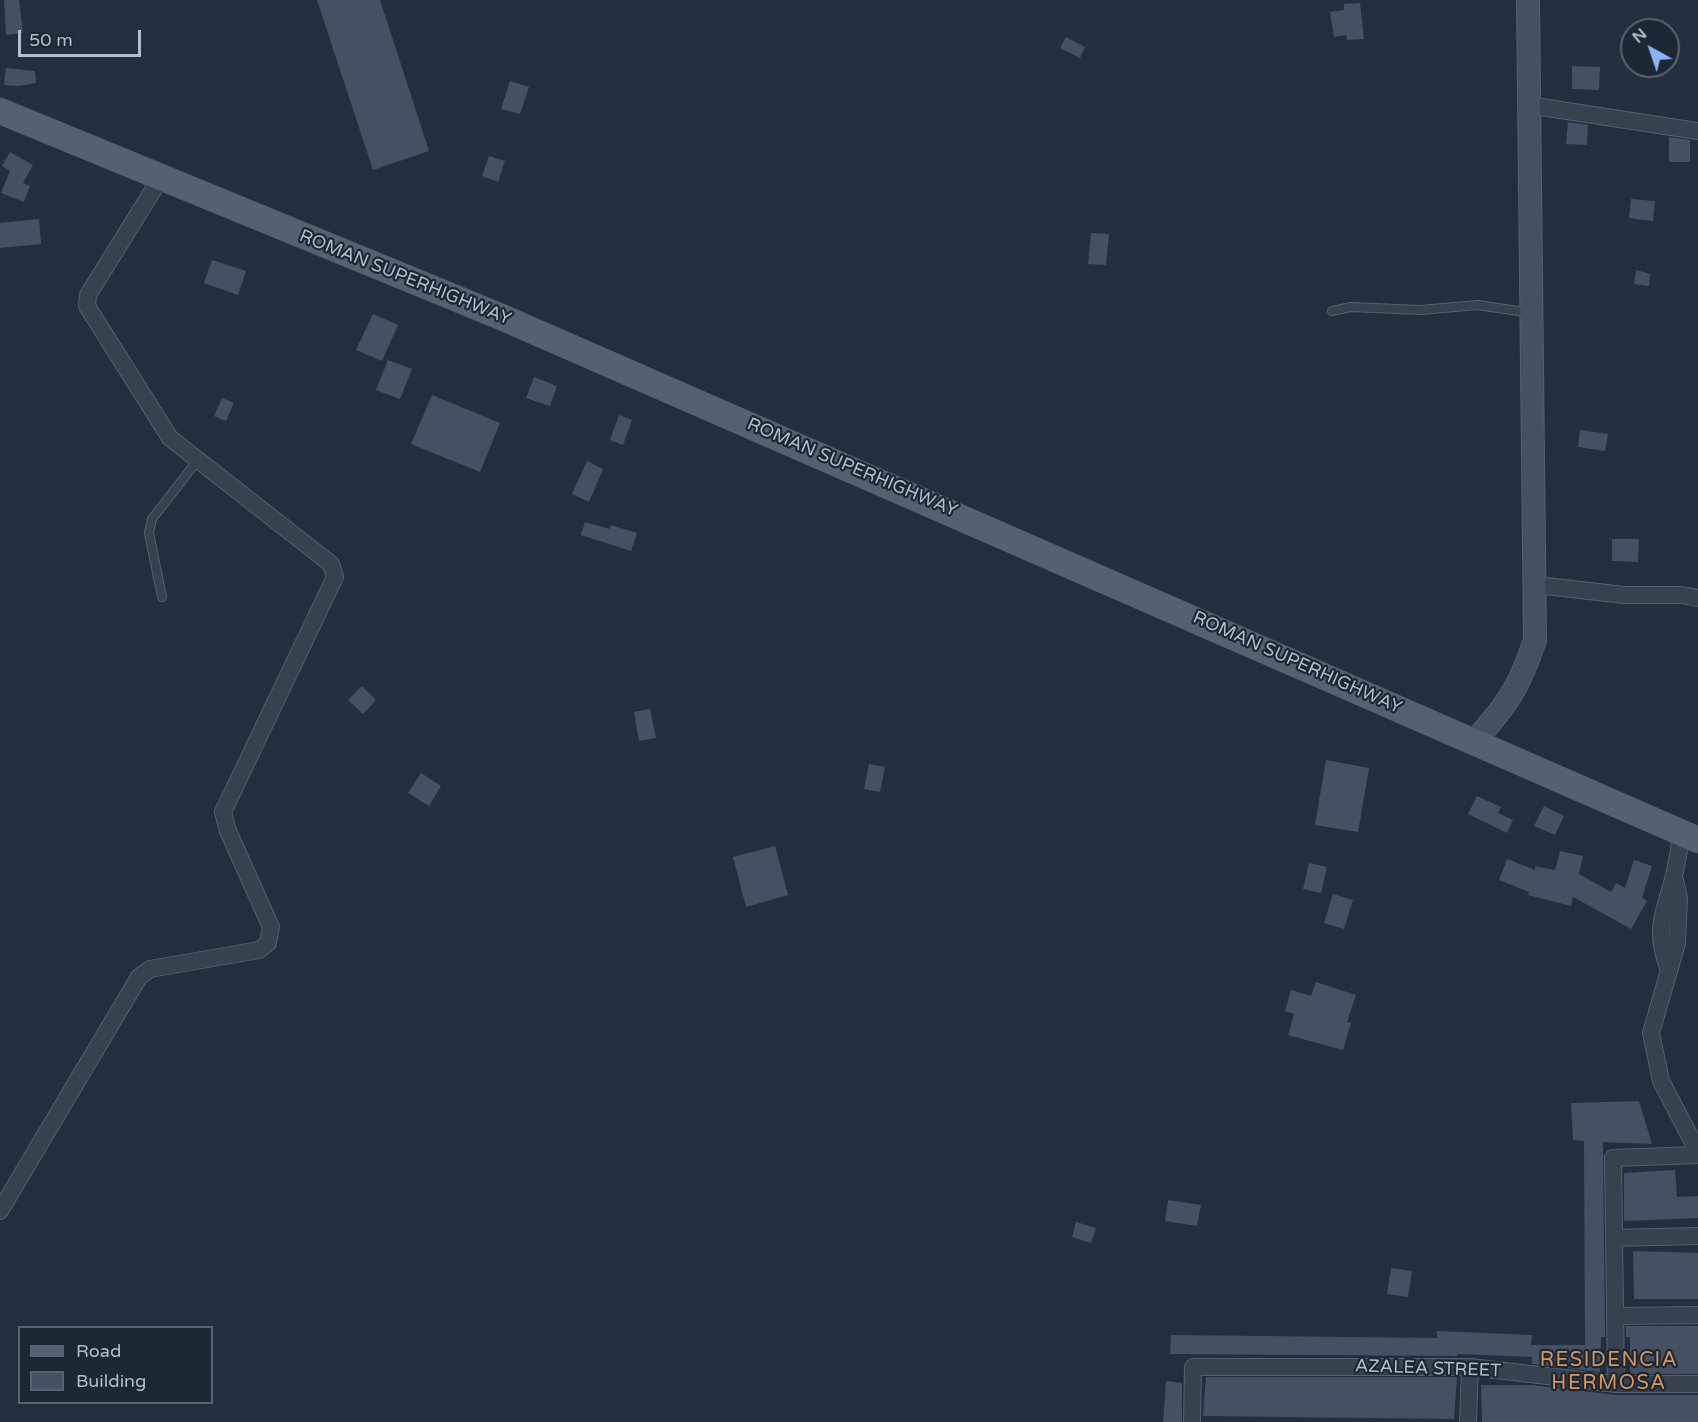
<!DOCTYPE html>
<style>
body{margin:0}
#map{position:relative;width:1698px;height:1422px;overflow:hidden;background:#242f3e;font-family:"Varela Round",sans-serif}
canvas{display:block}
.legend{position:absolute;left:18px;top:1326px;width:195px;height:78px;box-sizing:border-box;background:#1d2633;border:2px solid #59626f;margin:0;padding:8px 10px;list-style:none;font-size:18px;color:#b4bcc9}
.legend li{display:flex;align-items:center;gap:12px;height:30px}
.legend b{width:30px;border:2px solid #59626f}
.north{position:absolute;left:1620px;top:18px;width:60px;height:60px;box-sizing:border-box;background:#1d2633;border:2px solid #59626f;border-radius:50%;rotate:320deg;font-size:16px;font-weight:700;line-height:24px;text-align:center;color:#b4bcc9}
.north::after{content:'';display:block;margin:auto;width:21px;height:27px;background:#8ab4f8;clip-path:polygon(50% 0,100% 100%,50% 72%,0 100%)}
.scale{position:absolute;left:18px;top:30px;width:123px;height:27px;box-sizing:border-box;border:3px solid #b4bcc9;border-top:0;padding-left:8px;font-size:18px;line-height:21px;white-space:nowrap;color:#b4bcc9;-webkit-text-stroke:4px #1d2633;paint-order:stroke}
</style>
<div id="map">
<canvas width="1698" height="1422"></canvas>
<ul class="legend">
<li><b style="height:8px;background:#56606e"></b>Road</li>
<li><b style="height:16px;background:#455162"></b>Building</li>
</ul>
<div class="north">N</div>
<div class="scale">50 m</div>
</div>
<script>
const c = document.querySelector('canvas').getContext('2d');
c.lineJoin = 'round';
function fillPath(path, color) {
  c.fillStyle = color;
  c.fill(path, 'evenodd');
}
function stroke(path, color, width, dash) {
  c.strokeStyle = color;
  c.lineWidth = width;
  c.lineCap = dash ? 'butt' : 'round';
  c.setLineDash(dash || []);
  c.stroke(path);
}
function label(font, color, halo, rows, align = 'center') {
  c.font = font + ' "Varela Round",sans-serif';
  c.lineWidth = 4.5;
  c.setLineDash([]);
  c.textBaseline = 'middle';
  c.strokeStyle = halo;
  c.fillStyle = color;
  for (const [text, x, y, turn = 0] of rows) {
    c.save();
    c.translate(x, y);
    c.rotate((+turn || 0) * Math.PI / 180);
    c.textAlign = isNaN(turn) ? turn : align;
    if (halo) c.strokeText(text, 0, 0);
    c.fillText(text, 0, 0);
    c.restore();
  }
}
const building = new Path2D(`
 M4,0H19L23,33L6,35Z
 M317,0H380L429,151L373,170Z
 M1360,3L1364,39L1347,40L1346,35L1334,37L1330,12L1344,10V4Z
 M1066,37L1085,47L1080,58L1060,48Z
 M1572,66L1600,67L1599,90L1572,89Z
 M6,68L35,71L36,83L19,86L4,85Z
 M510,81L529,87L520,114L501,109Z
 M1568,122L1588,125L1587,145L1566,144Z
 M1669,137L1690,140V162H1669Z
 M10,152L33,165L23,183L30,186L24,202L1,193L10,171L2,166Z
 M489,156L505,161L498,182L482,176Z
 M1631,199L1655,201L1653,221L1629,218Z
 M39,219L41,244L0,248V223Z
 M1091,233L1109,234L1106,265L1088,264Z
 M212,260L246,271L238,295L204,283Z
 M1636,270L1650,274L1649,286L1634,284Z
 M373,314L398,325L382,361L356,350Z
 M388,360L412,369L400,399L376,390Z
 M534,377L557,386L550,406L526,398Z
 M432,395L500,423L480,472L411,444Z
 M222,398L234,403L226,421L214,416Z
 M619,415L632,420L623,445L610,440Z
 M1580,430L1608,434L1605,451L1578,447Z
 M587,461L603,469L589,502L572,494Z
 M585,522L610,529L611,525L637,533L631,551L581,535Z
 M1612,539H1639L1638,562L1612,561Z
 M362,686L376,700L363,714L348,700Z
 M650,709L656,738L639,741L634,712Z
 M1326,760L1369,768L1358,832L1315,825Z
 M869,764L885,767L880,792L864,789Z
 M421,773L441,786L429,806L408,793Z
 M1477,796L1501,807L1498,813L1513,820L1507,833L1468,814Z
 M1544,806L1564,816L1555,835L1534,826Z
 M775,846L788,895L746,907L733,857Z
 M1560,851L1583,856L1579,874L1611,892L1616,883L1625,888L1634,860L1652,866L1642,898L1647,901L1631,929L1573,897L1571,906L1528,895L1529,892L1499,880L1507,859L1535,870V866L1555,870Z
 M1309,863L1327,867L1321,893L1303,889Z
 M1333,894L1353,900L1344,929L1324,923Z
 M1316,982L1356,995L1347,1022L1351,1023L1343,1050L1288,1035L1294,1014L1285,1011L1291,990L1311,996Z
 M1639,1101L1652,1144L1603,1142L1605,1337H1601L1600,1372L1532,1364V1357L1457,1354V1356L1170,1354L1171,1335L1437,1338V1331L1532,1335L1531,1345H1585L1584,1141L1573,1140L1571,1103Z
 M1675,1170L1677,1197L1698,1196V1218L1624,1221V1173Z
 M1168,1200L1201,1205L1197,1226L1165,1221Z
 M1076,1222L1096,1228L1091,1243L1072,1237Z
 M1633,1251L1698,1253V1299H1634Z
 M1391,1268L1412,1271L1408,1297L1387,1294Z
 M1626,1326H1698V1374H1630V1337H1626Z
 M1206,1377H1457L1454,1419L1203,1416Z
 M1166,1381L1182,1383V1422H1163Z
 M1481,1385H1532L1616,1395H1698V1422H1482Z`);
const lane = new Path2D(`
 M1332,311L1351,307L1420,310L1478,305L1531,313
 M162,597L149,533L152,519L197,461`);
const street = new Path2D(`
 M1528,105L1698,131
 M1537,585L1624,595H1681L1698,598
 M1674,876L1679,898L1677,943L1651,1033L1661,1081L1698,1152
 M1668,967C1653,927 1665,913 1674,875C1678,861 1679,846 1682,832
 M0,1211L139,977L150,969L259,950L268,943L271,927L228,831L223,812L335,577L331,564L170,438L87,306L88,295L160,179
 M1614,1238L1698,1236
 M1615,1316L1698,1315
 M1616,1384L1613,1158L1698,1155
 M1192,1422L1193,1367H1470L1616,1384H1698
 M1468,1422L1470,1367`);
const secondary = new Path2D(`
 M1475,741C1508,703 1519,688 1535,640L1528,0`);
const primary = new Path2D(`
 M0,111L499,316L1698,840`);
const streetNames = [
 ["ROMAN SUPERHIGHWAY",405,278,22],
 ["ROMAN SUPERHIGHWAY",852,468,23],
 ["ROMAN SUPERHIGHWAY",1297,663,24],
 ["AZALEA STREET",1428,1369,2]
];
const neighbourhoodNames = [
 ["RESIDENCIA",1609,1361],
 ["HERMOSA",1609,1384]
];
fillPath(building, '#455162');
stroke(lane, '#565f6c', 10);
stroke(street, '#565f6c', 18);
stroke(secondary, '#565f6c', 24);
stroke(primary, '#414a57', 27);
stroke(lane, '#38414e', 8);
stroke(street, '#38414e', 16);
stroke(secondary, '#465061', 22);
stroke(primary, '#56606e', 26);
label('18px', '#b4bcc9', '#1d2633', streetNames);
c.letterSpacing = '1.5px';
label('20px', '#d59563', '#1d2633', neighbourhoodNames);
c.letterSpacing = '0px';
</script>
